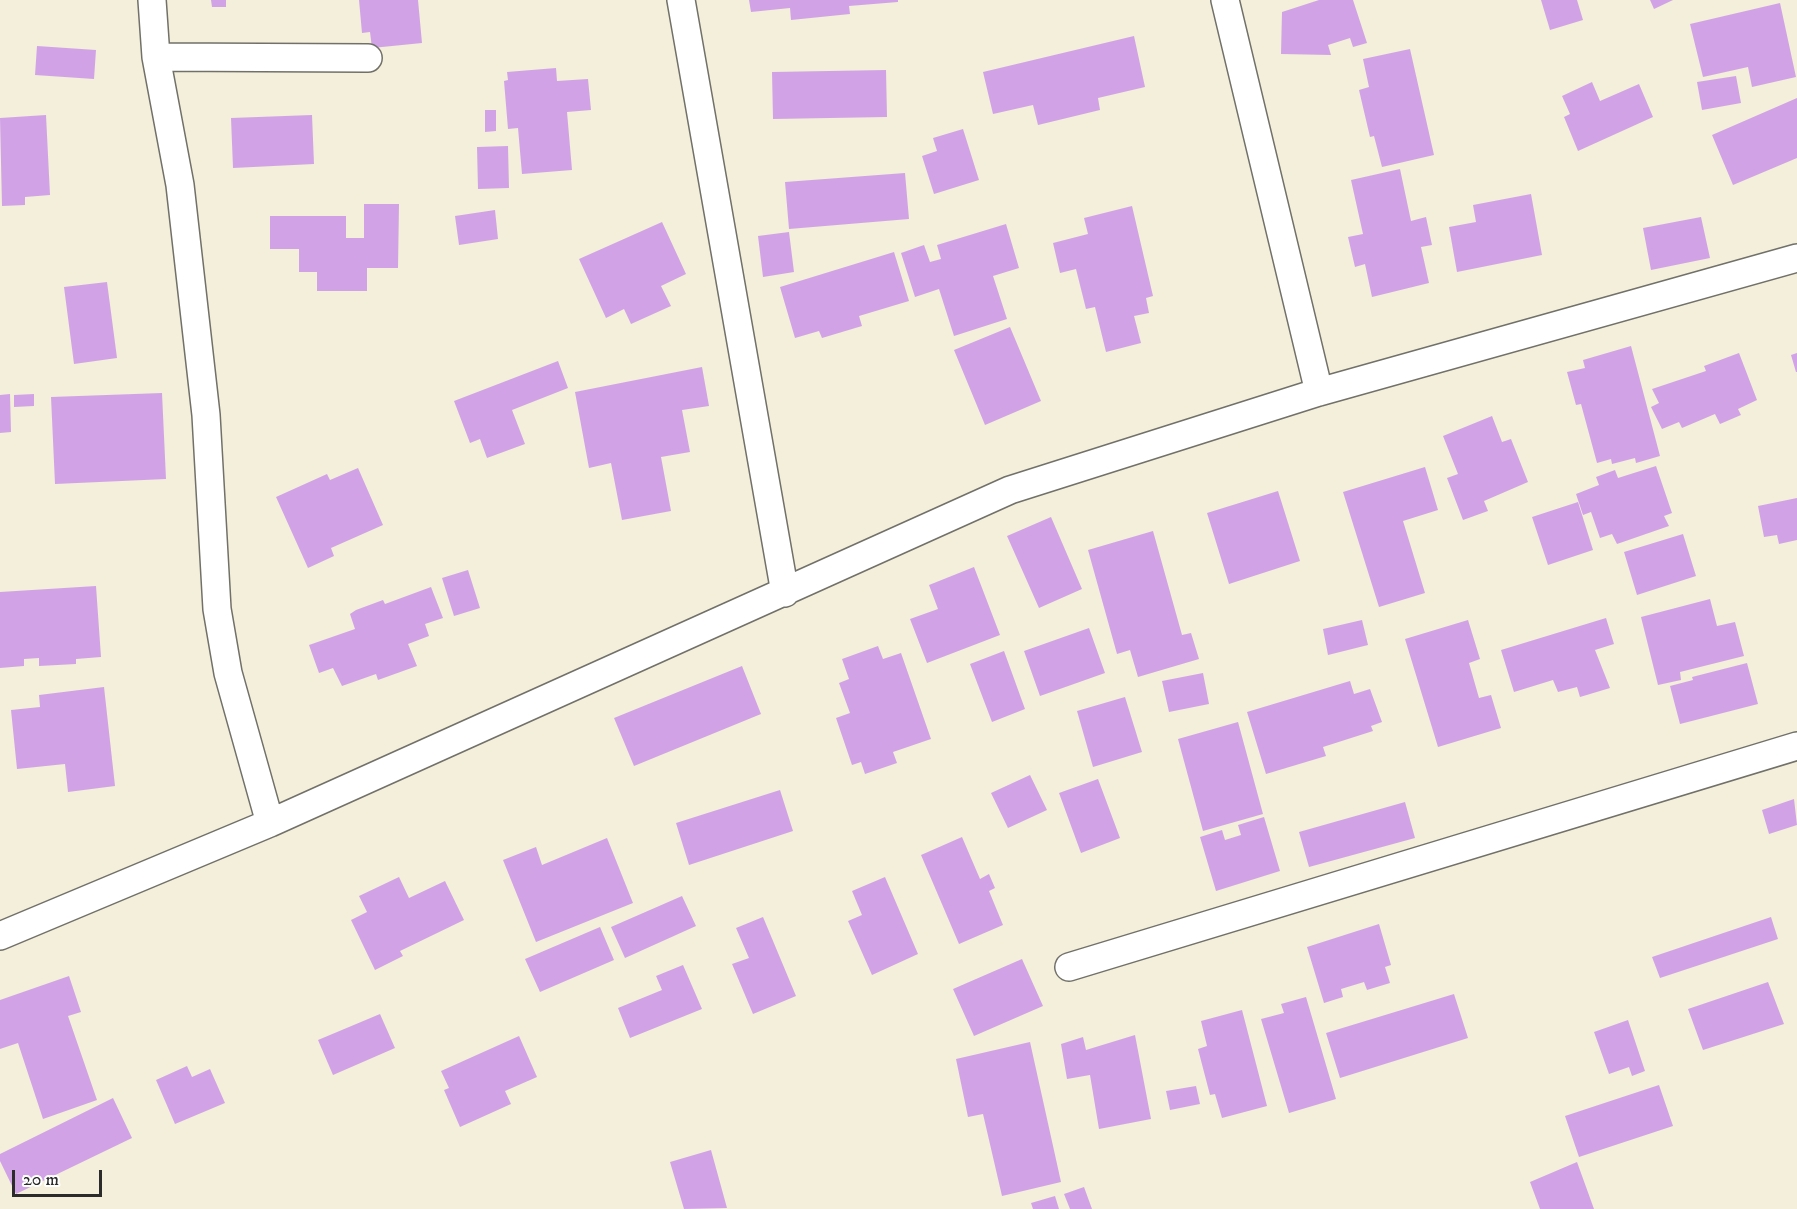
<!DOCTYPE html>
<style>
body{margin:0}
#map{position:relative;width:1797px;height:1209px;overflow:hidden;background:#f3efdb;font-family:"IM FELL DW Pica",serif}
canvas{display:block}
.scale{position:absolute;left:12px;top:1170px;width:90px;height:27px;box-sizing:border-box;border:3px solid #2b2b2b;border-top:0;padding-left:8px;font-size:18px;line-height:21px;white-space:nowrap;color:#2b2b2b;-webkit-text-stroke:4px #fff;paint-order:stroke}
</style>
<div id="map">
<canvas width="1797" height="1209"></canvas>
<div class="scale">20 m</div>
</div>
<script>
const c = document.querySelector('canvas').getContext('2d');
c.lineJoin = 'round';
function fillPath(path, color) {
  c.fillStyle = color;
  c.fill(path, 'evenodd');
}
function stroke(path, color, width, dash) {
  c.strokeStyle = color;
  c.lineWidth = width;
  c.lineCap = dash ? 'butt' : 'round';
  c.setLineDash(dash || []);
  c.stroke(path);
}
const building = new Path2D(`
 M211,0H226V7H212Z
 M359,0H418L422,43L372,48L370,32L362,33Z
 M749,0H898V2L849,6L850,14L791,20L790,8L751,12Z
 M1319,0H1353L1367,43L1353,47L1350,38L1328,45L1331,55L1281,54L1282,12Z
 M1541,0H1577L1583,20L1550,30Z
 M1650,0H1673L1654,9Z
 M1780,3L1796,77L1752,87L1748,67L1703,77L1690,24Z
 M1134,36L1145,87L1098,98L1100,110L1038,125L1033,105L993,114L983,72Z
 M37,46L96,50L94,79L35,75Z
 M1410,49L1434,155L1382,167L1374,136L1370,137L1359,90L1369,87L1363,59Z
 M556,68L557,81L588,79L591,110L567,112L572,170L522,174L518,128L508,129L504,81L508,80L507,72Z
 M886,70L887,117L773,119L772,72Z
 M1736,76L1741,103L1702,110L1697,82Z
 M1592,82L1600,101L1639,84L1653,117L1578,151L1564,117L1570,114L1562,96Z
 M1797,98V158L1733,185L1712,135Z
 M485,110H496V131L485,132Z
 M46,115L50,195L25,197V205L2,206L0,118Z
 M312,115L314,164L233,168L231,118Z
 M963,129L979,180L934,194L922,156L937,151L933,138Z
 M508,146L509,188L478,189L477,147Z
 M1400,169L1411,221L1426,217L1432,245L1421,247L1429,283L1372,297L1365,264L1355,267L1348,237L1363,234L1351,180Z
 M905,173L909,219L789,229L785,182Z
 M1531,194L1542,255L1457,272L1449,227L1476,222L1473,205Z
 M364,204H399L398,268H367V291H317V272H299V249H270V216H346V238H364Z
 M1132,206L1153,296L1146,298L1149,313L1134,316L1141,343L1106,352L1095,307L1086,309L1076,269L1060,273L1053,243L1088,234L1084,218Z
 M495,210L498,239L459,245L455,216Z
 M1701,217L1710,258L1651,270L1643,228Z
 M662,222L686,274L661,286L671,306L631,324L624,309L606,318L579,259Z
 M1006,224L1019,268L993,276L1007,319L954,336L939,289L915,297L901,253L924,245L930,262L941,259L937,245Z
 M789,232L794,272L763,277L758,236Z
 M894,252L909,301L859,316L862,326L822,338L819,331L795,338L780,287Z
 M107,282L117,358L74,364L64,287Z
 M1010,327L1041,401L985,425L954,350Z
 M1631,346L1660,456L1636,463L1635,458L1612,464L1611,459L1597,463L1581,404L1576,405L1567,372L1585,368L1583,360Z
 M1739,353L1757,400L1738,409L1741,415L1720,424L1715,414L1682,428L1679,422L1662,429L1651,407L1659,403L1652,389L1706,371L1704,366Z
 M1797,353V372H1796L1791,355Z
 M558,361L568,388L512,410L525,444L487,458L480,439L470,443L454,401Z
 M702,367L709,406L682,410L690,452L661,457L671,511L622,520L611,463L589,468L575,392Z
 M162,393L166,479L55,484L51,397Z
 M10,394L11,432L0,433V395Z
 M34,394V406L14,407V395Z
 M1492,416L1502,442L1511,439L1528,482L1484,501L1488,511L1463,520L1447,478L1458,474L1443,436Z
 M1656,466L1672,513L1664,516L1669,526L1617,544L1612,534L1600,538L1591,512L1583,515L1576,494L1599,485L1596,477L1615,470L1618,478Z
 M1425,467L1438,510L1403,521L1425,593L1379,607L1343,492Z
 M358,468L383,525L331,548L334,556L308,568L276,497L327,474L330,480Z
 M1278,491L1300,561L1229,584L1207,513Z
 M1797,498V540L1779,544L1777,535L1764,537L1758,506Z
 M1578,502L1593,550L1548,565L1532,517Z
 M1051,517L1082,589L1039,608L1007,536Z
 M1153,531L1182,635L1191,633L1199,659L1138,677L1130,650L1117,654L1088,550Z
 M1683,534L1696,576L1637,595L1624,552Z
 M974,567L1000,635L927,663L910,619L938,609L929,585Z
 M468,570L480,608L454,616L442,578Z
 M96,586L101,657L76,659V664L39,666V658L24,659V666L0,668V592Z
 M431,587L443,618L425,624L429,636L408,644L417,666L378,680L376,674L342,686L333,668L319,673L309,645L355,629L350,614L356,610L383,600L385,604Z
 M1710,599L1717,626L1735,622L1744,656L1680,672L1681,680L1658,685L1641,617Z
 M1606,618L1614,644L1595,650L1610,688L1580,697L1577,687L1558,692L1553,680L1514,692L1501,650Z
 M1362,620L1368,645L1328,655L1323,629Z
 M1468,620L1480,659L1469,663L1479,698L1491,695L1501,728L1438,747L1405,639Z
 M1089,628L1105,673L1040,696L1024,651Z
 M878,646L883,659L901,653L931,739L893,752L897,763L865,774L861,762L852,765L836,718L850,713L839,683L849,679L842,659Z
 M1004,651L1025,709L992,722L970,664Z
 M1747,663L1758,704L1680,724L1670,686L1693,680L1692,677Z
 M742,666L761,714L634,766L614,718Z
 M1203,673L1209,704L1169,712L1162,681Z
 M1350,681L1354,694L1370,689L1382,722L1371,726L1373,731L1323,747L1326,756L1266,774L1247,712Z
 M104,687L115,786L68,792L65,764L17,769L11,710L40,707L39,695Z
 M1125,697L1142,752L1093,767L1077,711Z
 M1238,722L1263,814L1203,831L1178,739Z
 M1030,775L1047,810L1008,828L991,793Z
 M1098,779L1120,838L1081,853L1059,793Z
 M780,790L793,831L689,865L676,823Z
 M1794,799L1797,825L1769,834L1762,810Z
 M1405,802L1415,838L1309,867L1299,832Z
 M1264,817L1280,871L1216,891L1200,837L1222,830L1225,840L1241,835L1238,825Z
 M962,837L980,879L989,874L995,888L989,891L1003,925L959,944L921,855Z
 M607,838L633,903L536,942L503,860L536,847L542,865Z
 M399,877L409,898L445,881L464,920L400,951L403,956L375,970L351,920L367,912L359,896Z
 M885,877L918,954L872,975L848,921L862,915L852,891Z
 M682,896L696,926L625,958L611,927Z
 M763,917L796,996L753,1014L732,964L749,958L736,928Z
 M1771,917L1778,939L1660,978L1652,957Z
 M1379,924L1391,965L1385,967L1390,983L1367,990L1364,982L1341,989L1343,997L1324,1003L1307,947Z
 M600,927L614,960L540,992L525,959Z
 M1022,959L1043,1006L974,1036L953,989Z
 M683,965L702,1009L630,1038L618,1008L662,990L656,976Z
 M69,976L81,1012L68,1016L97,1100L43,1119L18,1043L0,1049V1000Z
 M1768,982L1784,1024L1703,1050L1688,1009Z
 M1454,994L1468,1038L1340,1078L1326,1033Z
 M1306,997L1336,1099L1289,1113L1261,1019L1284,1013L1281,1004Z
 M1242,1010L1267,1106L1222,1118L1215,1094L1210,1095L1198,1049L1207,1046L1201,1021Z
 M380,1014L395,1048L333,1075L318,1040Z
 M1628,1020L1645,1071L1632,1076L1629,1067L1609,1074L1594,1032Z
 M1135,1035L1151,1119L1099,1129L1090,1075L1067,1079L1061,1044L1083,1037L1086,1050Z
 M519,1036L537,1077L505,1091L511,1104L460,1127L444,1090L449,1088L441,1071Z
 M1030,1042L1061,1182L1002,1196L983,1114L968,1117L956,1059Z
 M187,1066L192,1077L210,1069L225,1103L175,1124L156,1080Z
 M1659,1085L1673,1126L1579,1157L1565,1116Z
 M1196,1086L1200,1104L1170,1110L1166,1091Z
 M113,1098L132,1138L16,1194L0,1161V1154Z
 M711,1150L727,1208L684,1209L670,1162Z
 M1577,1162L1594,1209H1540L1530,1182Z
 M1084,1187L1092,1209H1070L1064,1194Z
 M1055,1196L1059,1209H1033L1031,1203Z`);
const minor = new Path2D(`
 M152,0L156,57L180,185L206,415L217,609L228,673L270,823
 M681,0L785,593
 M1225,0L1319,392
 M156,57L368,58
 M0,936L270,823L1010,490L1319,392L1797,258
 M1069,967L1797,746`);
fillPath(building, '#d1a3e6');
stroke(minor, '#717069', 30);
stroke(minor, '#fff', 27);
</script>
